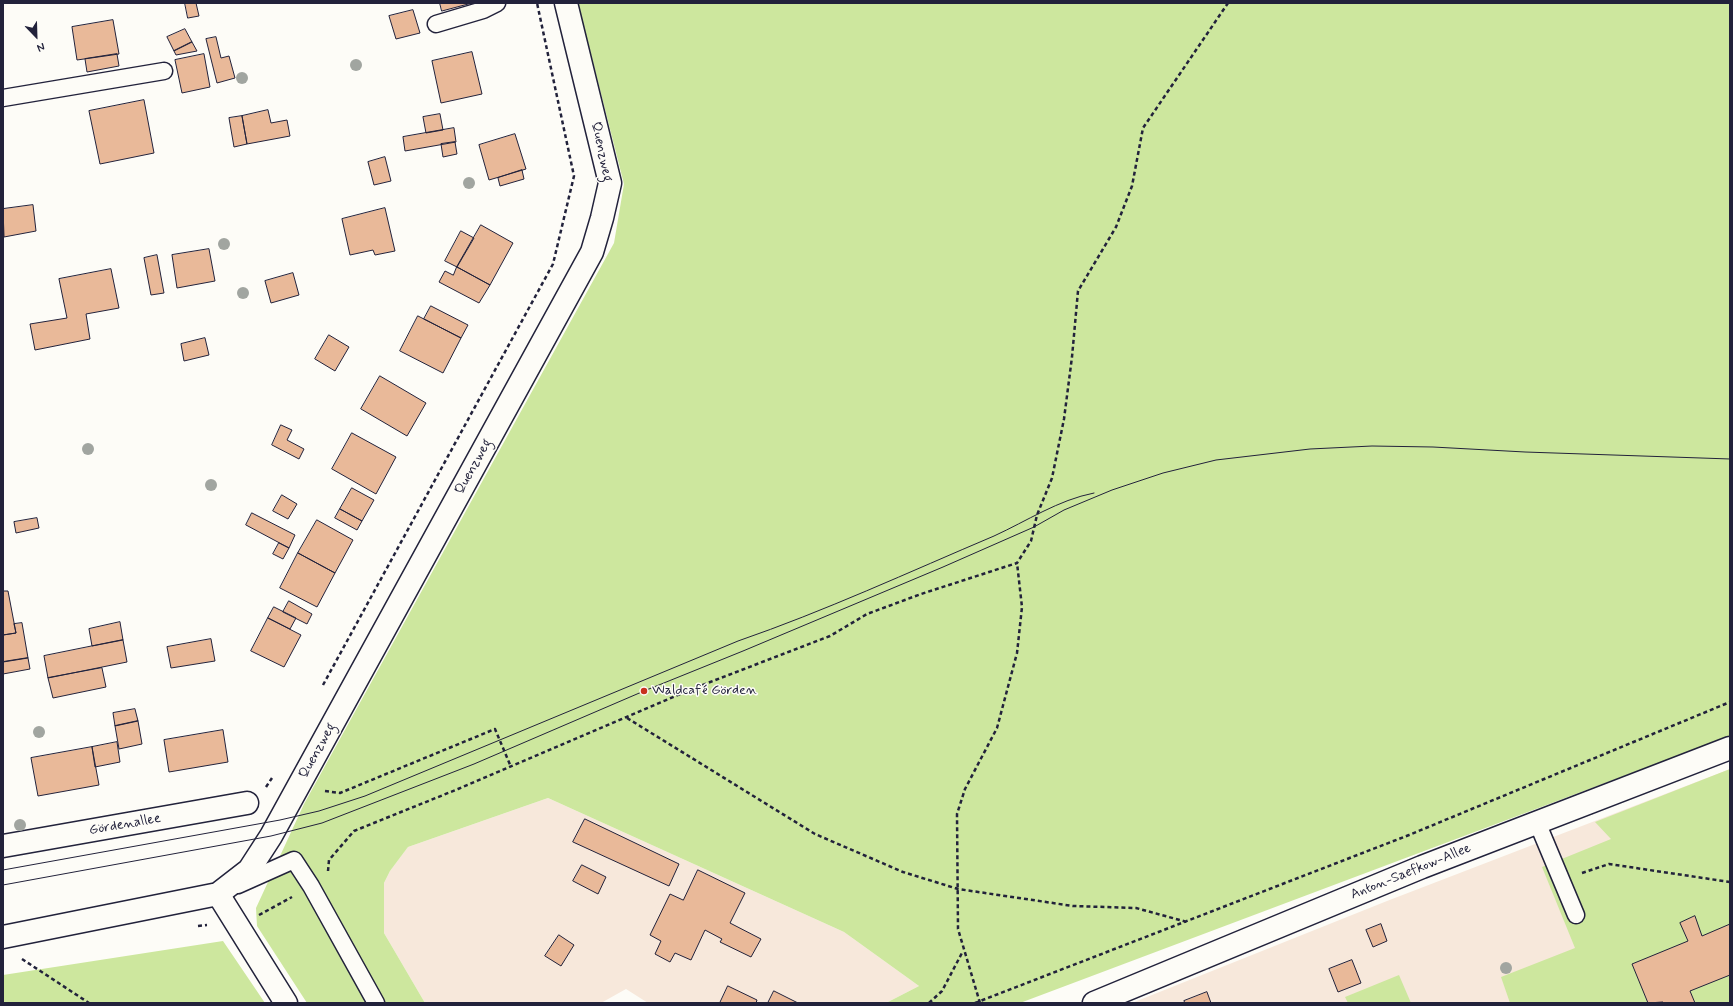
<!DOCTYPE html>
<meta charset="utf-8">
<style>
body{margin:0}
#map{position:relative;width:1733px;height:1006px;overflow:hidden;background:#fdfcf7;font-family:Mynerve,sans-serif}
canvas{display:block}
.frame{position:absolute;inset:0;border:4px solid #22223b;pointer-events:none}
.north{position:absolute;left:16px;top:16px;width:40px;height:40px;-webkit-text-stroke:3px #fdfcf7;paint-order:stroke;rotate:157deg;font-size:11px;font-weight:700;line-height:16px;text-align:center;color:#22223b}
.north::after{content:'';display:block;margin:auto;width:14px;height:18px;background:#22223b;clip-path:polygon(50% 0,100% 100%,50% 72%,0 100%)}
</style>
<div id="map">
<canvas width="1733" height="1006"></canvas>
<div class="frame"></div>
<div class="north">N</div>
</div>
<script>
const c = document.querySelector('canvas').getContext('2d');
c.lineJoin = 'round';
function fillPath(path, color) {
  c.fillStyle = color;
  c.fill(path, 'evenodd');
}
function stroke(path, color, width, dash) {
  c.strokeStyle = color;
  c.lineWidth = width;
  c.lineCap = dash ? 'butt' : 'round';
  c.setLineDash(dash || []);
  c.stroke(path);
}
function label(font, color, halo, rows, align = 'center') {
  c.font = font + ' Mynerve,sans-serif';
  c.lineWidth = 3;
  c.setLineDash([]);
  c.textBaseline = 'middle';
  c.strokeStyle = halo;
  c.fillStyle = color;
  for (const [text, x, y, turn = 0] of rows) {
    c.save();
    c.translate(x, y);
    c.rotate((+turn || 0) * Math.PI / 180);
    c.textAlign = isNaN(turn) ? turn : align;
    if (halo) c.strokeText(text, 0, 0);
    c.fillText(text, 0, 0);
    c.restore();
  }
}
const built = new Path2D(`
 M1730,769V1003H1132L1387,901Z
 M548,798L844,932L919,986L886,1003H648L626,989L601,1003H425L384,933V883L390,871L408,847Z`);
const green = new Path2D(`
 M578,3H1730V736L1020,1003H886L919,986L844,932L548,798L408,847L390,871L384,883V933L425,1003H307L257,926L256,908L304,804L614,243L624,184Z
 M1730,769V1003H1510L1501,977L1575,948L1542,867L1611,839L1595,822Z
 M223,941L265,1003H3V975Z
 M1399,975L1411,1003H1348L1345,997Z`);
const building = new Path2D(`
 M185,3H196L199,16L188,18Z
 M440,3H472L442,11Z
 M413,10L420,33L396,39L389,16Z
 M113,20L119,54L77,60L72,27Z
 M185,29L192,42L174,51L167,37Z
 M216,37L221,58L229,56L235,78L217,83L206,39Z
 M192,42L197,51L176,55L174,51Z
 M472,52L482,94L441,103L432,61Z
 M117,54L119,66L87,72L85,59Z
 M204,54L210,87L182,93L175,60Z
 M144,100L154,153L100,164L89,111Z
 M268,110L271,123L287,120L290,136L247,144L242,116Z
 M440,114L443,130L426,133L423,117Z
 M242,116L247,144L234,147L229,118Z
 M454,128L456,142L405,151L403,137Z
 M515,134L526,169L489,180L479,145Z
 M455,142L457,154L443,157L441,144Z
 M385,157L391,181L374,185L368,162Z
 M522,170L524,179L500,186L498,178Z
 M33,205L36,231L4,237L3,209Z
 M385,208L395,251L375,255L373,250L350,255L342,219Z
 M481,225L513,243L490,285L457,267Z
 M461,231L474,238L457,267L445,261Z
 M209,249L215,281L177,288L172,255Z
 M157,255L164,293L151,295L144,258Z
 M457,267L490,285L479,303L439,282L445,271L453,275Z
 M111,269L119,308L86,314L90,339L35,350L30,324L67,318L59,279Z
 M293,273L299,295L271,303L265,281Z
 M431,306L468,325L461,338L424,319Z
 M418,316L461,338L443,373L400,351Z
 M329,335L349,347L335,371L315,359Z
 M205,338L209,355L184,361L181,344Z
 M380,376L426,403L407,436L361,409Z
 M281,425L292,430L287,440L304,449L299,459L272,445Z
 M352,433L396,457L376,494L332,469Z
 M352,488L374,500L362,521L340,509Z
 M282,495L297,504L288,519L273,511Z
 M340,509L362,521L357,530L335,518Z
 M252,513L295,535L289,548L246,525Z
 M37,518L39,528L16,533L14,522Z
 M317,520L353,540L335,573L298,553Z
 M279,543L289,548L283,559L273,554Z
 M298,553L335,573L317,607L280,588Z
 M3,591H8L16,633L3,635Z
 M289,601L312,614L307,624L283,612Z
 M274,607L296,618L290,629L268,618Z
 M268,618L301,635L284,667L251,651Z
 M120,622L123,640L92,646L89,629Z
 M22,623L28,658L3,662V635L16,633L14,624Z
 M211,639L215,661L171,668L167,647Z
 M123,640L127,662L48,678L44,656Z
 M28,658L30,669L3,674V662Z
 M102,668L106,687L53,698L48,678Z
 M135,709L138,721L115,726L113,713Z
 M138,721L142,744L119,749L115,726Z
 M223,730L228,762L169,772L164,740Z
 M117,742L120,762L95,767L92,747Z
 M92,747L99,785L38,796L31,758Z
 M585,819L679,864L669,886L573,842Z
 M582,865L606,877L598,894L573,881Z
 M698,870L745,893L730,923L761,939L751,957L720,942L722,939L705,930L691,960L675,953L670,962L655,954L661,941L650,935L670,894L683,900Z
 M1695,916L1702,936L1730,924V975L1690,991L1695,1003H1663V1002L1648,1003L1632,964L1688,941L1680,923Z
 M1381,924L1387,941L1373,947L1366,930Z
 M559,935L574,945L561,966L545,956Z
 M1352,960L1361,983L1338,992L1329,969Z
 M728,986L757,1000L756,1003H720Z
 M774,991L798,1003H768Z
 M1207,992L1211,1003H1185L1184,1001Z`);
const path = new Path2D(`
 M323,685L553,264L574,176L537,3
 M627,718L815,834L903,872L958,889L1073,906L1136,908L1187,922
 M266,787L272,778
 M325,791L340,793L495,729L511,767
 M328,871L329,860L354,831L458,789L692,689L830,636L867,614L921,594L1017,563L1031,541L1037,515L1052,478L1064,419L1072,357L1078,291L1116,227L1132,186L1143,128L1228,3
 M1582,873L1609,864L1730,882
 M259,915L292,897
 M198,926L207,925
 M22,959L89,1003
 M929,1003L942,991L963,951
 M975,1003L1409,835L1730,702
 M980,1003L958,929L957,814L965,789L997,728L1017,653L1022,607L1017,563`);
const lane = new Path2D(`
 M436,24L483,10L497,3
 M3,98L164,71
 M1537,822L1576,915
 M238,885L294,860L311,886L376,1003`);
const street = new Path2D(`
 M3,846L247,803
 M218,894L286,1003
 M1094,1003L1422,867L1730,748`);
const secondary = new Path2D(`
 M3,937L218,894L249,870L271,836L592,252L602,218L610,183L566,3`);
const tram = new Path2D(`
 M3,870L280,820L319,811L365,796L738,641C825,611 909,572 994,536C1027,521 1058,500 1094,493
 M3,885L271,836L322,823L474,764L644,691L743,651L943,567L1034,527L1064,510L1112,490L1163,473L1216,460L1310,449L1372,446L1433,447L1525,452L1730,459`);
const trees = [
 [356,65],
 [242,78],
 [469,183],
 [224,244],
 [243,293],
 [88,449],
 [211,485],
 [39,732],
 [20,825],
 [1506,968]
];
const markers = [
 [644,691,4,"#c8321e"]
];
const streetNames = [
 ["Quenzweg",601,152,78],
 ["Quenzweg",474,467,-61],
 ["Quenzweg",318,751,-61],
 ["Gördenallee",125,825,-10],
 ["Anton-Saefkow-Allee",1411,872,-22]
];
const poiNames = [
 ["Waldcafé Görden",652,691]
];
fillPath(built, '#f7e8db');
fillPath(green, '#cde79e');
fillPath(building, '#e9b999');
stroke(building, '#22223b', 1);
stroke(lane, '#22223b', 19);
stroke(street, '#22223b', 25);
stroke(secondary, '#22223b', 25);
stroke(path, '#22223b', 2.5, [4, 3]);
stroke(lane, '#fdfcf7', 16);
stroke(street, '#fdfcf7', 22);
stroke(secondary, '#fdfcf7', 22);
stroke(tram, '#22223b', 1);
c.fillStyle = '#a1a5a0';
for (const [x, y] of trees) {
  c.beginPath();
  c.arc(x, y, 6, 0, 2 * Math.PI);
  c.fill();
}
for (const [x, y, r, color] of markers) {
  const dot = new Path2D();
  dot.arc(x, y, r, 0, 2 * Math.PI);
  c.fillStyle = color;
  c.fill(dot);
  stroke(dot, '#fdfcf7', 1.5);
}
label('14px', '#22223b', '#fdfcf7', streetNames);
label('14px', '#22223b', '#fdfcf7', poiNames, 'left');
</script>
